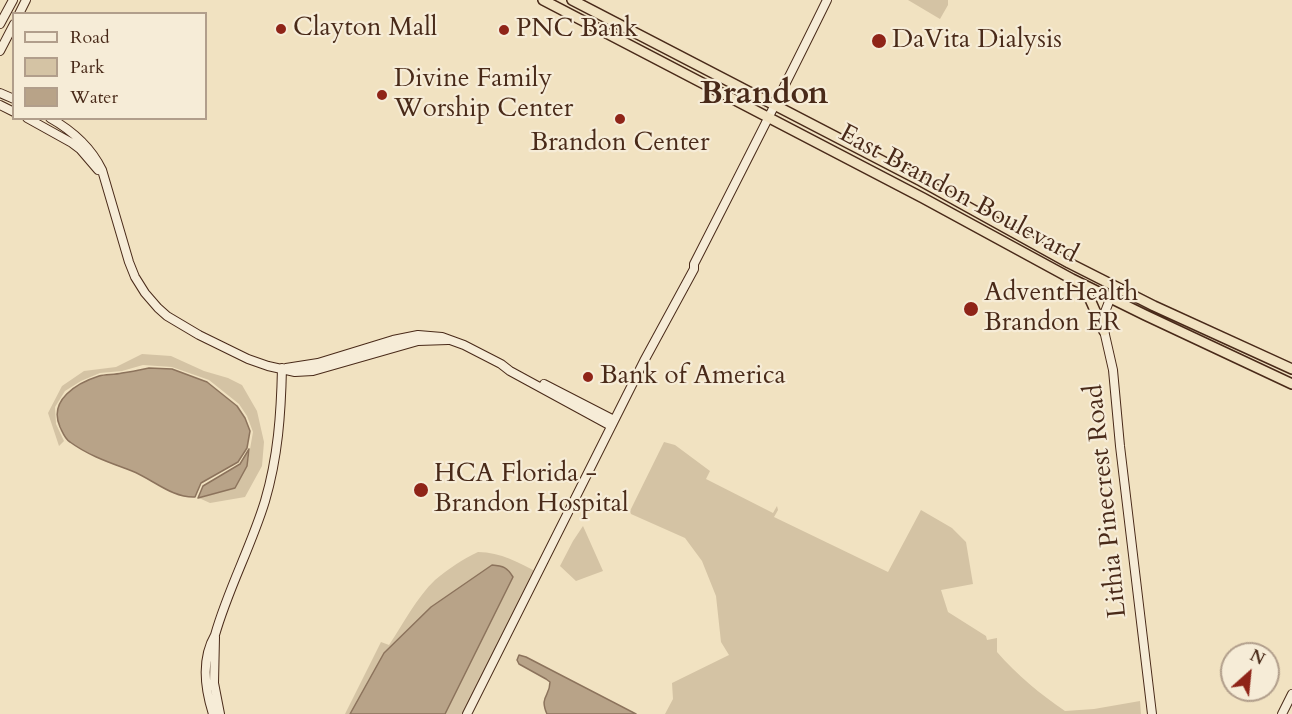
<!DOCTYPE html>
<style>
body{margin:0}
#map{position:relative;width:1292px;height:714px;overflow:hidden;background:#f1e2c1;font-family:Cardo,serif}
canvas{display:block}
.legend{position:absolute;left:12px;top:12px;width:195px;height:108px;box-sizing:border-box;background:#f6ecd7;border:2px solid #b19e8b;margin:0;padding:8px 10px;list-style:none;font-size:18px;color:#492a19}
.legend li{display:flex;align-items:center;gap:12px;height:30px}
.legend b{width:30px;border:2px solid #b19e8b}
.north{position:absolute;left:1220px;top:642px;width:60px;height:60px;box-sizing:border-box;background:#f6ecd7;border:2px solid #b19e8b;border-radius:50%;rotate:27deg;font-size:16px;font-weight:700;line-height:24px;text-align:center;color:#492a19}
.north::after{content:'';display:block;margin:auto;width:21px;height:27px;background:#8f2418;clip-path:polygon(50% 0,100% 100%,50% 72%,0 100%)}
</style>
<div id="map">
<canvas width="1292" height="714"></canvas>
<ul class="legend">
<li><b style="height:8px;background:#f6ecd7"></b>Road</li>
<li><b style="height:16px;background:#d4c3a4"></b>Park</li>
<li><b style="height:16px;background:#b8a388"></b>Water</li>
</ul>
<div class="north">N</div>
</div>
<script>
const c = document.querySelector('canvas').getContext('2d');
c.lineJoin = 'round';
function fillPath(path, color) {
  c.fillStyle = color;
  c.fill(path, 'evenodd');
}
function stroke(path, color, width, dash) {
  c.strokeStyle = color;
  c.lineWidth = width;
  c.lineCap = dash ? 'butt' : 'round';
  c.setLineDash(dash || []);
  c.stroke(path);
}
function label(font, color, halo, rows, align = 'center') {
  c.font = font + ' Cardo,serif';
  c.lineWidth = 4.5;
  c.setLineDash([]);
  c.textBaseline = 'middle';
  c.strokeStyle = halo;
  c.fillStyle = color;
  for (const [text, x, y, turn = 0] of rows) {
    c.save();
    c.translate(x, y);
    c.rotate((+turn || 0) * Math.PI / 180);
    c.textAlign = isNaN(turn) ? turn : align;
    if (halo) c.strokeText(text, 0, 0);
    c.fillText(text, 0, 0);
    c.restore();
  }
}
const green = new Path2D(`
 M908,0H948V5L940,19Z
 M142,354L171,356L204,371L228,378L242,385L257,411L264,442L262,466L245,497L210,503L199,498L235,488L247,466L253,432L247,416L239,404L209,380L172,367L143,365L122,371L100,373L81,381L65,391L55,407L56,424L64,441L59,446L48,413L62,386L84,371L116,367Z
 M664,442L675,445L710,471L706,479L773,513L777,506L778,510L774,517L888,572L921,510L952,528L966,542L973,584L941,590L948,612L986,636L987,640L997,638V652C1017,675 1040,694 1065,711L1094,709L1140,701L1141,714H665L673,699L672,683L729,655L721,642L716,596L702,561L685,538L631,514L630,511Z
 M583,526L603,571L576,581L560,566L573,541Z
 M478,552C501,552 519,563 539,573L467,714H345L381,642L389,645C403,624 417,597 435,580C448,569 463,559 478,552Z`);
const water = new Path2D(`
 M149,368L172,369L207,382L237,406L245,418L250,431L247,448L238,462L201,483L195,497C172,498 154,480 132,471C111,463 89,456 70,442C65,439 63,433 60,427C48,400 77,383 99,376C106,374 114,375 122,373C131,372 140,370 149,368Z
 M249,449L247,466L235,488L198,498L203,486L240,464Z
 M492,565C503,566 507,567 513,577L445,714H350L384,653L431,607Z
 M519,655L526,657L636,714H547C539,696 550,697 550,682L546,679L519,664L517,660Z`);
const secondary = new Path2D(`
 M19,14L26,0
 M0,24L13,0
 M0,51L14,24
 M0,93L14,99
 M0,105L14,112
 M27,118L72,143L80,149L98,170
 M50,118C73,131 91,147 102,170L129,262L135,277L145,293L158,308L167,316L199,335L248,359L268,366L295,372L313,371L418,341L448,340
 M1115,286L1105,312L1103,326L1113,370L1120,446L1152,714
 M286,368L318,363L393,340L418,335L442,337L464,345L501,364L510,371L611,426
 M544,384L614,420
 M215,637L214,683L220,714
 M213,714C205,689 201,659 215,635C228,589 251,547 265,501C278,457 281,414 282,368
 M467,714L644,361L694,269V264C739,176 784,88 827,0
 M1282,714L1292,694`);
const highway = new Path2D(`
 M543,0L923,198L1072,279L1145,315L1292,384
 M572,0L921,181L1069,263L1154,306L1292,369
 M1083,285C1091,300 1097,316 1104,331`);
const markers = [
 [281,29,6,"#8f2418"],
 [504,30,6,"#8f2418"],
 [879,41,8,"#8f2418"],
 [382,95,6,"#8f2418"],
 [620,119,6,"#8f2418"],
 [971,309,8,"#8f2418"],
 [588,377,6,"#8f2418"],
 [421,490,8,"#8f2418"]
];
const poiNames = [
 ["Clayton Mall",293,29],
 ["PNC Bank",516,30],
 ["DaVita Dialysis",892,41],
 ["Divine Family",394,80],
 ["Worship Center",394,110],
 ["Brandon Center",620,144,"center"],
 ["AdventHealth",984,294],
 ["Brandon ER",984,324],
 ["Bank of America",600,377],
 ["HCA Florida -",434,475],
 ["Brandon Hospital",434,505]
];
const streetNames = [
 ["East Brandon Boulevard",958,195,28],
 ["Lithia Pinecrest Road",1107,501,-96]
];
const districtNames = [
 ["Brandon",764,96]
];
fillPath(green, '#d4c3a4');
fillPath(water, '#b8a388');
stroke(water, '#8c735c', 1.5);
stroke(secondary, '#492a19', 10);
stroke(highway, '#492a19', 12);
stroke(secondary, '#f6ecd7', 8);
stroke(highway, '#f1e2c1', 9);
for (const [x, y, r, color] of markers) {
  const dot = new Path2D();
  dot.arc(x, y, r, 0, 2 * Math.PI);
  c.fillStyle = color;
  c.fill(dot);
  stroke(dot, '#f6ecd7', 2);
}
label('26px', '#492a19', '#f6ecd7', poiNames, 'left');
label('26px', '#492a19', '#f6ecd7', streetNames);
label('bold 32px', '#492a19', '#f6ecd7', districtNames);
</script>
